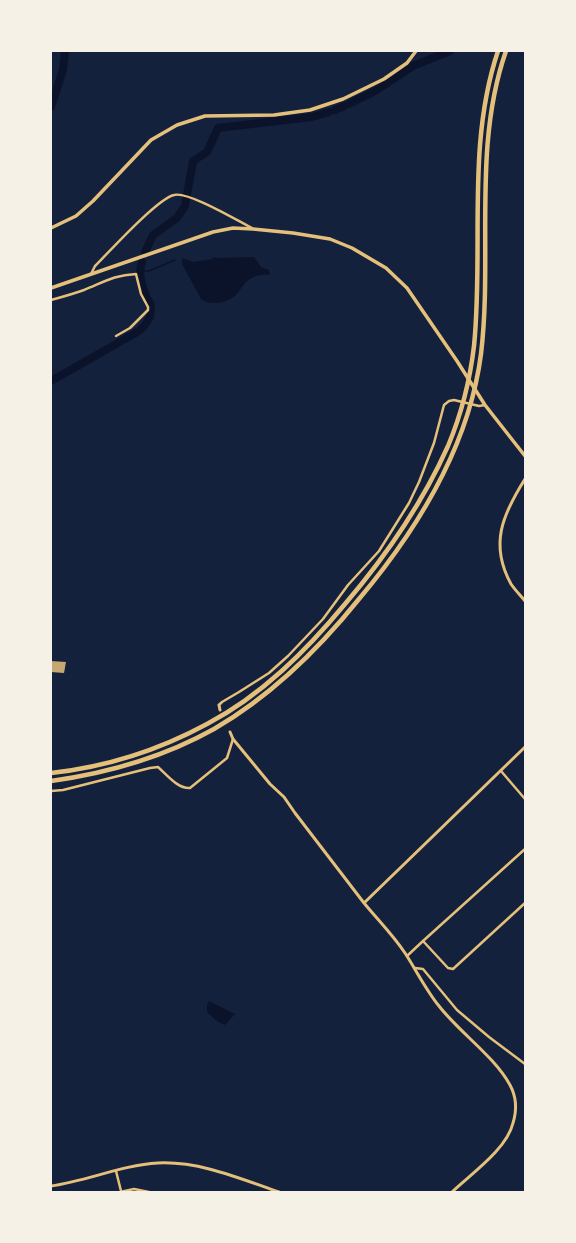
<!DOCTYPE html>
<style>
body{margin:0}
#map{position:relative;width:576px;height:1243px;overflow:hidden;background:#14213d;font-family:Literata,serif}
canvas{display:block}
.frame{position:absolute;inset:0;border:52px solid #f6f1e7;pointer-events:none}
</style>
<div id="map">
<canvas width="576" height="1243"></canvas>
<div class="frame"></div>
</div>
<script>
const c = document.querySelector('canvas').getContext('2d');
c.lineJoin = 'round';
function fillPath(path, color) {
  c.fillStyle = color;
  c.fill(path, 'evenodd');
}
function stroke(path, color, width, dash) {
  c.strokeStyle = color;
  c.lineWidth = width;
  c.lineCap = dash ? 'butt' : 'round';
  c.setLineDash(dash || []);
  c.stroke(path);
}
const water = new Path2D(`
 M213,257L216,258L254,257L261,267L269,270L270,275C261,274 253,276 246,282C242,286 240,291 236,295C228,302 210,307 201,299L182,264V258L193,262L213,259Z
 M209,1001L235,1014L225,1025C218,1023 212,1017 207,1012V1005Z`);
const stream = new Path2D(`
 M140,271H149L175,260`);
const river = new Path2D(`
 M349,104L377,90L413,66L450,51
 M51,107L63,70L65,51
 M335,110L344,106
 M145,252L153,235L177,218L185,206L193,161L207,152L218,128L312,117L329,112
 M51,381L139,331L145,325L150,317L151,305C144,294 137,275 142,262`);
const building = new Path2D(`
 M51,661L66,662L64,673L51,672Z`);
const minor = new Path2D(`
 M91,274L95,266C109,252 157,199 174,195C188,191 238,221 252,228
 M51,300C62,297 73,294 84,290C104,282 114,275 136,274L141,294L148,307V310L130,328L116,336
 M219,705L222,702L239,692L269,673L288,656L323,619L348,585L379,551L409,503L419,482L434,443L444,405L449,401L454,400L479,406L485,405
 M501,771L525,799
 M51,791L63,790L150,768L158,767C167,775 178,789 190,788L227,758L233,739
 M423,941L525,849
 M407,956L423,941L448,968L453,969L525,903
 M415,968L423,969L457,1010L489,1037L525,1064
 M116,1171L121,1191
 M120,1192L134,1189L149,1192`);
const tertiary = new Path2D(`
 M525,479C503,514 489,544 511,584C515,590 521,596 525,601
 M219,705L220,710
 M230,732L233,739L270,784L284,797L295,813L364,903
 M51,1186C87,1181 122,1165 158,1163C200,1161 241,1179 279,1192
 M452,1192C471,1174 507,1149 513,1123C517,1110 516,1096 510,1085C494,1056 459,1032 439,1006C426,990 416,970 405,953C393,935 378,920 364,903L525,747`);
const secondary = new Path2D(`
 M51,228L76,216L93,201L151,140L177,125L205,116L274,115L310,110L343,99L384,79L407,63L416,51
 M51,288L213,232L233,228L253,229L293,233L330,239L352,248L386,268L407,288L457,361L485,405L525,456`);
const motorway = new Path2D(`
 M51,773C106,767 159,750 207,724C262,695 306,651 345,604C386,556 422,504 448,446C461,415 470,380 474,346C484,248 466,146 498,51
 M51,781C108,773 164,757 214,729C271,696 318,650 359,599C418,529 469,447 481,354C493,254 472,148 506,51`);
fillPath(water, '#0b132b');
stroke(stream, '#0b132b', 1.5);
stroke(river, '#0b132b', 8);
fillPath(building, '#c6a872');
stroke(minor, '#e5c07b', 2.5);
stroke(tertiary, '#e5c07b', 3);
stroke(secondary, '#e5c07b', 3.5);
stroke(motorway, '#e5c07b', 4.5);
</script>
